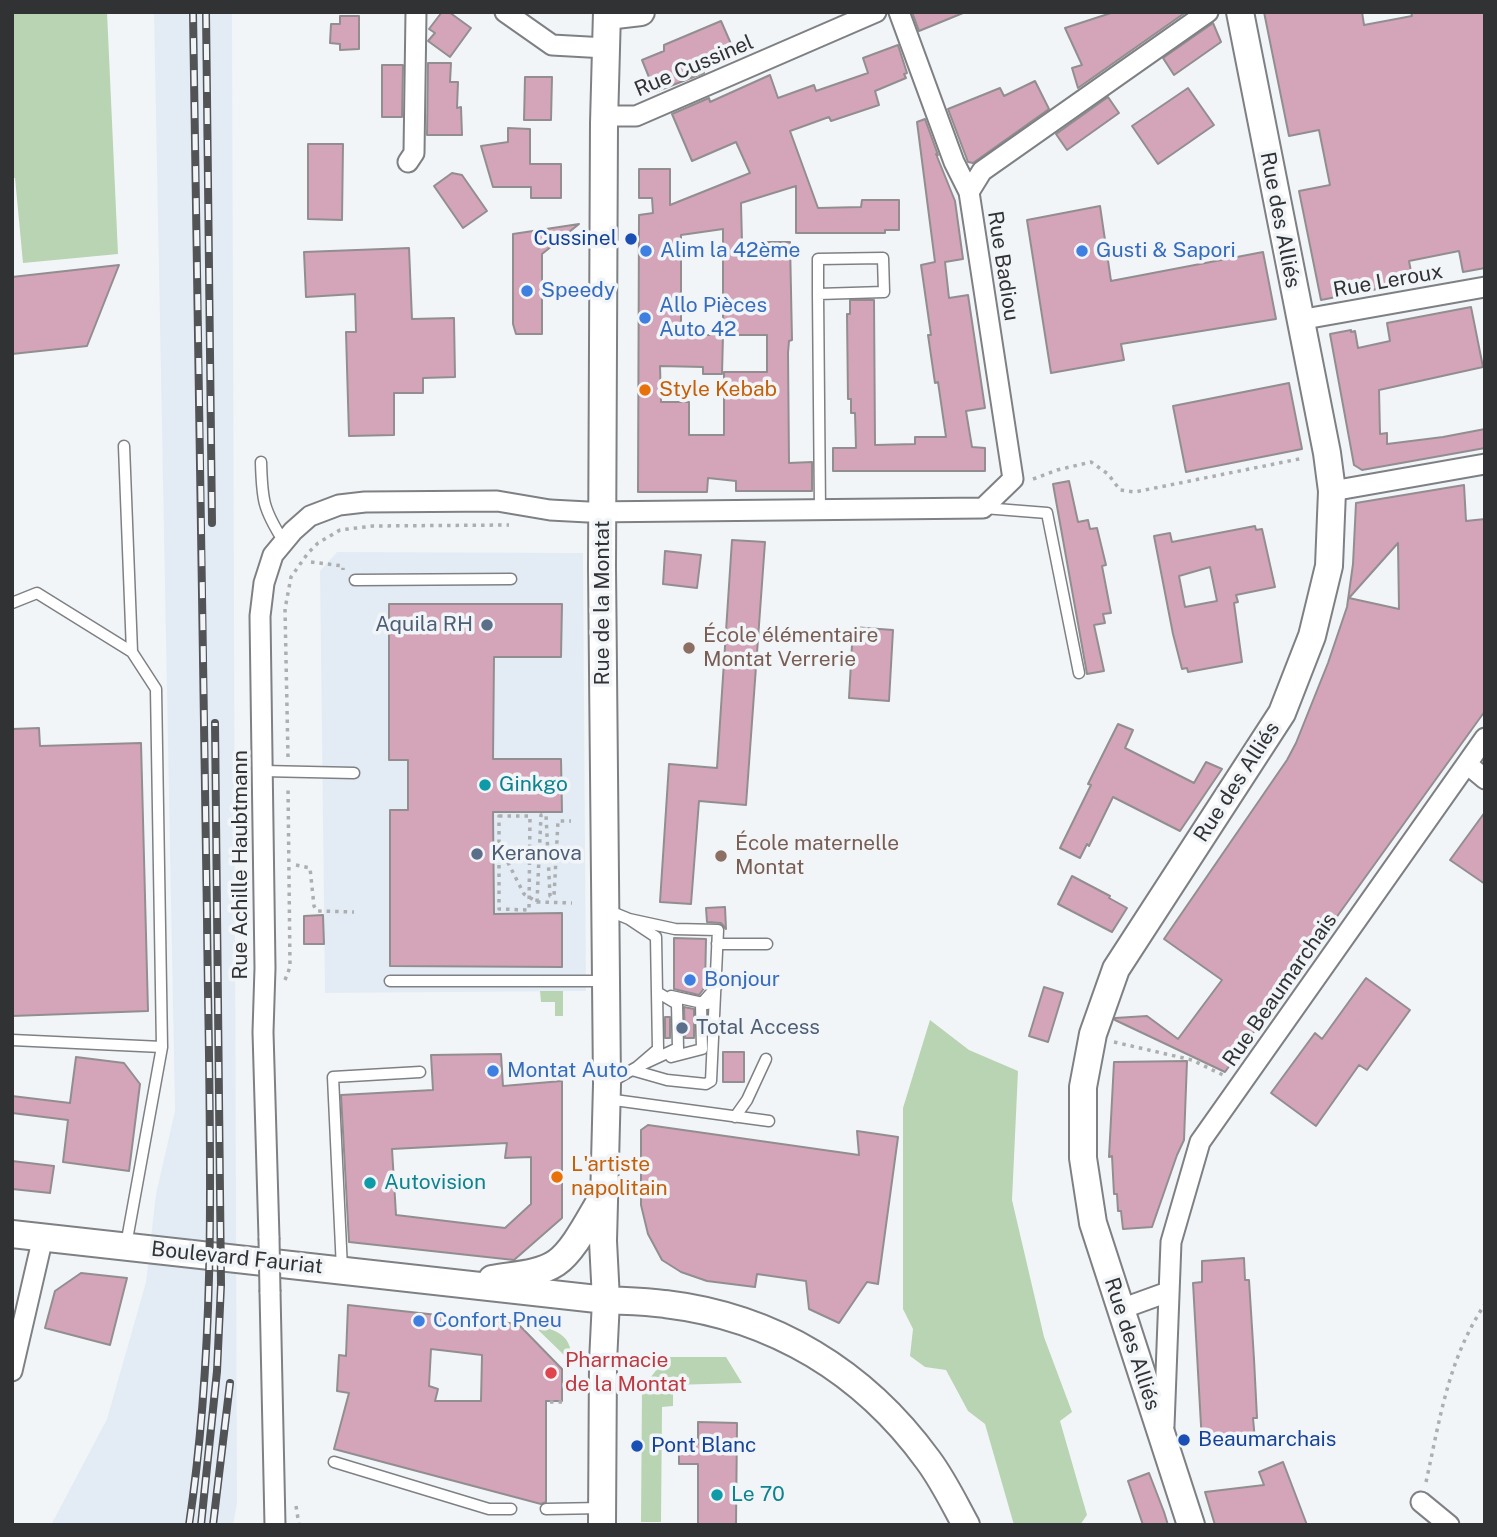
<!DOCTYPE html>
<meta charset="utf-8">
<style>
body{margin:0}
#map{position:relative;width:1497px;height:1537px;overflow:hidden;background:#f2f5f8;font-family:"Public Sans",sans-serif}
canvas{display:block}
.frame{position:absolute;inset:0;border:14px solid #313233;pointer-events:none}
</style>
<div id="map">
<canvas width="1497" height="1537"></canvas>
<div class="frame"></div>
</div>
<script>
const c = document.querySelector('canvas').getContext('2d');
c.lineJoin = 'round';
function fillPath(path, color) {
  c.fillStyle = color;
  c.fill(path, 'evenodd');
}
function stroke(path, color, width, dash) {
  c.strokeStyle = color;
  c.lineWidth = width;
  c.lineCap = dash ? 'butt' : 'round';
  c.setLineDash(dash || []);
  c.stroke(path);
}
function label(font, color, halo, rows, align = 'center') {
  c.font = font + ' "Public Sans",sans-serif';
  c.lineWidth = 7;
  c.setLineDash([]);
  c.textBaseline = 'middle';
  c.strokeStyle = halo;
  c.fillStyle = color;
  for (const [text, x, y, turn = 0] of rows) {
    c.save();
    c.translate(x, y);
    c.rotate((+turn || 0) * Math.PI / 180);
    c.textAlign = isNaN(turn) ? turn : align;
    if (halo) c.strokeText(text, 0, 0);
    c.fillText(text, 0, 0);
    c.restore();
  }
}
const built = new Path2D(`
 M154,12H232L237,1503L233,1525H51L107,1419L146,1282L156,1194L175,1111Z
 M337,552L583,553L586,991L325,993L320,571Z`);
const green = new Path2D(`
 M12,12H107L118,254L23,263L15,178H12Z
 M540,991H563V1016H555V1002H541Z
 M930,1020L969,1050L1018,1071L1012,1200L1044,1337L1072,1412L1060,1421L1087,1515L1080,1525H1014L985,1424L968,1411L946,1370L925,1367L910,1356L913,1329L903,1309V1108Z
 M532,1324C549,1328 570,1332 571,1354L564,1355Z
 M666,1357H726L742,1383L673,1385V1406L662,1407L661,1522H641L642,1389Z`);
const building = new Path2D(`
 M442,12H449L471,28L450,57L428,41L435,33L429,29Z
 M912,12H963V13L919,31Z
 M1114,12H1186L1078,88L1072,68L1082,65L1065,28Z
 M1264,12H1362L1364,25L1412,16L1411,12H1485V268L1463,272L1459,251L1409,261L1413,282L1321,300L1299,191L1330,185L1319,130L1289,136Z
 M340,16H359V49L340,50V44L330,43L331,24H340Z
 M721,21L735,53L702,68L704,73L655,92L642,60L664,51V45Z
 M1213,23L1221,42L1174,75L1163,58Z
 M898,45L907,73L904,74L906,78L875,91L879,105L831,121L829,117L790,131L818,208L861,207L862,200H899V230H885V233H796V186L741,203L742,242H790L792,340L789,341L788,353L789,463L812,462V491H736V481L708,478L707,492H638L639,215L653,213L652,198H639V169H670V205L750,173L736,142L692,161L672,114L709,98L710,102L770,75L778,98L814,85L816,91L868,73L863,58ZM723,229V335H681V235ZM723,335H767V372H724V435H689V402H661L660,366L703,367V374H722Z
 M428,63H451L450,82H458L457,108L461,107L462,135H427Z
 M382,65H403L402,117H382Z
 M525,77H552L551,120H524Z
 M1035,81L1049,109L973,163L968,162L948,109L1000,88L1004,96Z
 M1188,88L1214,125L1158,164L1132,126Z
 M1108,97L1119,113L1067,150L1056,134Z
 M925,119L938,155L936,154L955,201L963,259L945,262L949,298L968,295L985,408L966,411L972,447L985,448V471H833V448H856L855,413H851V399H848L847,314H850V300H874L875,445L915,444V437H946L938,382L935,383L928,335H931L921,265L935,262L917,122Z
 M508,128L530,129V164H561V198H531V187H493L481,146L508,142Z
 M308,144H343L342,220L308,219Z
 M452,173L462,175L487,211L463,228L434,186Z
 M1100,206L1111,281L1263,252L1276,319L1121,344L1124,360L1051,373L1027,220Z
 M579,224L542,254V334H516L513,324V234Z
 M409,248L412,319L454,318L455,377L423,378V393H394V435L349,436L346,332H356L355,294L306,297L304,252Z
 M119,265L87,346L12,354V277Z
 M1471,307L1483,367L1379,390L1380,434L1387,433V444L1443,437L1485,429V448L1362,470L1354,465L1330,334L1351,330V332L1355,331L1358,348L1390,341L1387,323Z
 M1289,383L1302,449L1186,472L1173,406Z
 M1069,481L1078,522L1088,520L1090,529L1097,528L1106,565L1102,566L1111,613L1103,614L1105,623L1094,625L1104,671L1087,674L1053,484Z
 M1464,485L1466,521L1485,519V711L1225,1072L1115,1020V1018L1147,1016L1178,1039L1222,980L1164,939L1287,760L1296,743L1328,663L1347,607L1353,564L1356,503ZM1398,543L1399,609L1349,598Z
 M1255,526L1256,530L1262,529L1275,587L1236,595L1238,602L1234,603L1242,662L1188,672L1187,668L1182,669L1173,634L1154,536L1170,533L1172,542ZM1210,567L1217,601L1185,607L1179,576Z
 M732,540L765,542L746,805L699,801L691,904L660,902L669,764L717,768Z
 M665,551L701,555L697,588L663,584Z
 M389,604H562L561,657H494L493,759H561L562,812H493L494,914L562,913V967L390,966V810H408V760H389Z
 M853,627L893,630L889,701L849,698Z
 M1118,724L1133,730L1125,748L1194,783L1206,762L1222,769L1180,831L1113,797L1089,846L1087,844L1080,858L1060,848L1091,785L1088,784Z
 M39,728L40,746L141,743L148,1011L12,1016V729Z
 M1485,812V884L1450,860Z
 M1072,876L1110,896L1109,898L1127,908L1112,932L1058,904Z
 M725,907L726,929L721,923L707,922L706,908Z
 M323,915L324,944H304V916Z
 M674,938L706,939L705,987L699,995L674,989Z
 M1366,978L1410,1010L1367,1070L1359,1065L1316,1126L1271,1093L1315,1033L1322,1039Z
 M1044,987L1063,993L1048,1042L1029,1036Z
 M684,1007L694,1009V1038H685Z
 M665,1017H670V1038H665Z
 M723,1052H744V1082H723Z
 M501,1054L503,1086L562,1081V1218L514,1260L349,1242L341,1095L433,1090L431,1055ZM507,1143L505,1158L531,1157V1204L505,1228L396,1215L392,1149Z
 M76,1057L124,1063L140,1084L129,1171L63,1162L68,1120L12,1113V1096L70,1103Z
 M1187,1061L1184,1140L1177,1155L1152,1227L1123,1229L1121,1211H1118L1117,1194H1114L1112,1156L1109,1157L1114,1062Z
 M648,1125L859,1155L857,1131L898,1137L878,1284L867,1282L839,1323L809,1309L806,1281L757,1274L755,1287L707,1281L681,1272L662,1260L648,1234L641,1205V1130Z
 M12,1161L54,1166L50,1193L12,1189Z
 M1244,1258L1245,1280H1249L1254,1359L1257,1418H1253L1255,1440L1202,1443L1193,1283L1202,1282V1261Z
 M81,1273L127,1278L110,1345L45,1328L55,1291Z
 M348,1305L518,1324L522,1328L562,1369V1401H546V1502L541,1504L334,1449L349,1393L337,1391L339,1355L346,1356ZM431,1349L482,1355L481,1401H435L438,1389L429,1386Z
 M698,1422L737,1423L736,1525H698V1464H679V1444H698Z
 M1283,1462L1307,1525H1215L1205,1492L1264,1485L1259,1472Z
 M1149,1473L1164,1512L1168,1525H1143L1128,1481Z`);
const path = new Path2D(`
 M1033,479L1057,470L1091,462L1108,474L1120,490L1135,492L1304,458
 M311,562L343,566V570
 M288,757L285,609L291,577L308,553L318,543L340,530L373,526L509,525
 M499,816H530L529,910L499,909Z
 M500,847L524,894L537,902L572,903
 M296,865L310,868L314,906L317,911L354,912
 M537,902L541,815H546L550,896H554L558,821H571
 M285,980L290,967L288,786
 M1114,1042L1192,1060L1223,1075
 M550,1402H563
 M1426,1482C1440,1419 1448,1359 1485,1304
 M296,1506L299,1525`);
const lane = new Path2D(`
 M818,294L884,292L883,258L818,259V294L820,510
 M124,446L132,652
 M261,462C262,500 263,509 284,542
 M984,508L1047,513L1079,673
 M355,580L511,579
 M12,603L37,593L132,652L156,689L162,1047L126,1245
 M263,771L354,773
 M607,910L629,919L656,937L658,1049L637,1067
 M629,919L675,929L718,930L711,1081L706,1084L667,1080L632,1070
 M717,944H767
 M390,981H606
 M671,996L707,1004
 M12,1040L162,1047
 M671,1057L702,1049L701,1004L717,986
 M611,1082L637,1067L678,1048L677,1004L657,992
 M607,1099L769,1121
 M735,1117L747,1100L766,1059
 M342,1269L333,1077L420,1072
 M334,1462L489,1509H511
 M546,1509L602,1508`);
const street = new Path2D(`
 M505,12L552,45L606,48
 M604,116H636L876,12
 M408,162L414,153L416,12
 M969,192L982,171L1208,12
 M1299,320L1485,287
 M1332,491L1485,464
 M1467,764L1485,779
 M269,1238L263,1032L265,968L260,616L264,583L273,555L293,531L310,516L339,505L365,502L497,501L550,510L588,512L983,508L1013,479L969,192L954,162L899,12
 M270,1292L275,1525
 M1121,1309L1168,1292
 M12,1371L43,1237
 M1164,1426L1171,1242L1200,1142L1485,738
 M1421,1502L1449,1525`);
const secondary = new Path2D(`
 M607,16L641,12
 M12,1234L606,1300C625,1301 645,1301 665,1304C774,1317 864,1372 928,1460C943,1480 954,1503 966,1525
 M492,1279C512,1275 538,1275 556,1263C575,1250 591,1215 604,1195
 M602,1525L603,1362L606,1300L603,1241L607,1084L602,567L604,123L607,12
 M1191,1525L1093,1223L1083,1158V1087L1093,1034L1116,969L1282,713L1312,636L1329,566L1332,491L1327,453L1240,12`);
const rail = new Path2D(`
 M206,12L212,523
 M189,1525C219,1324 209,1120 207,917C203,616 198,314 193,12
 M201,1525L217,1371L221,1285L215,723
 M213,1525L230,1383`);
const streetBridge = new Path2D(`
 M269,1238L270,1292`);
const markers = [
 [631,239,7,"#1a4fb4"],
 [646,251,7,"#3f7fe0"],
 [1082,251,7,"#3f7fe0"],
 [527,291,7,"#3f7fe0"],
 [645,318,7,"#3f7fe0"],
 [645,390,7,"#e8710a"],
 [487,625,7,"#5c6f8a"],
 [689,648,7,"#8d6e63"],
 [485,785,7,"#0f9aa8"],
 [477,854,7,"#5c6f8a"],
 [721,856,7,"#8d6e63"],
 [690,980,7,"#3f7fe0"],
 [682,1028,7,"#5c6f8a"],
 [493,1071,7,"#3f7fe0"],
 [557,1177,7,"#e8710a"],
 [370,1183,7,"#0f9aa8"],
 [419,1321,7,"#3f7fe0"],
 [551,1373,7,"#e0444e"],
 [1184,1440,7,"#1a4fb4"],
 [637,1446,7,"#1a4fb4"],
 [717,1495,7,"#0f9aa8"]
];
const streetNames = [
 ["Rue Cussinel",694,66,-23],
 ["Rue des Alliés",1280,220,79],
 ["Rue Badiou",1003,266,81],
 ["Rue Leroux",1388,281,-10],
 ["Rue de la Montat",603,603,-90],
 ["Rue des Alliés",1237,782,-57],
 ["Rue Achille Haubtmann",241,865,-90],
 ["Rue Beaumarchais",1280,990,-55],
 ["Boulevard Fauriat",237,1258,6],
 ["Rue des Alliés",1132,1344,72]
];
const transitNames = [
 ["Cussinel",617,239,"right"],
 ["Beaumarchais",1198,1440],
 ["Pont Blanc",651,1446]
];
const shopNames = [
 ["Alim la 42ème",660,251],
 ["Gusti & Sapori",1096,251],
 ["Speedy",541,291],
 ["Allo Pièces",659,306],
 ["Auto 42",659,330],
 ["Bonjour",704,980],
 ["Montat Auto",507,1071],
 ["Confort Pneu",433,1321]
];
const foodNames = [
 ["Style Kebab",659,390],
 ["L'artiste",571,1165],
 ["napolitain",571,1189]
];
const serviceNames = [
 ["Aquila RH",473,625,"right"],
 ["Keranova",491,854],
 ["Total Access",696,1028]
];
const educationNames = [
 ["École élémentaire",703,636],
 ["Montat Verrerie",703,660],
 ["École maternelle",735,844],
 ["Montat",735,868]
];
const cultureNames = [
 ["Ginkgo",499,785],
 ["Autovision",384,1183],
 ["Le 70",731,1495]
];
const healthNames = [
 ["Pharmacie",565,1361],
 ["de la Montat",565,1385]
];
fillPath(built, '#e3ecf5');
fillPath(green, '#b8d4b2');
fillPath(building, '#d4a5b8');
stroke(building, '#928e90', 2);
stroke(lane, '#7e8083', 13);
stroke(street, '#7e8083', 23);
stroke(secondary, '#7e8083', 30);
stroke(path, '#acaeb0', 3.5, [3.5, 5]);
stroke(lane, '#fff', 10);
stroke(street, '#fff', 19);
stroke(secondary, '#fff', 26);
stroke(rail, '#525355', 8);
stroke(rail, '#f2f5f8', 5, [16]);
stroke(streetBridge, '#7e8083', 23, []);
stroke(streetBridge, '#fff', 19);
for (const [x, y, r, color] of markers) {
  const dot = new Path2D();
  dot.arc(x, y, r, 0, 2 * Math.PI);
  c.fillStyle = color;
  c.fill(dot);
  stroke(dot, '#f2f5f8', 2.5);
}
label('21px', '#313233', '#f2f5f8', streetNames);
label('21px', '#164399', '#f2f5f8', transitNames, 'left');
label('21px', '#366cbe', '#f2f5f8', shopNames, 'left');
label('21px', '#c56008', '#f2f5f8', foodNames, 'left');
label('21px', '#4e5e75', '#f2f5f8', serviceNames, 'left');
label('21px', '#785e54', '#f2f5f8', educationNames, 'left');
label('21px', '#0d838f', '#f2f5f8', cultureNames, 'left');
label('21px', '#be3a42', '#f2f5f8', healthNames, 'left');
</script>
